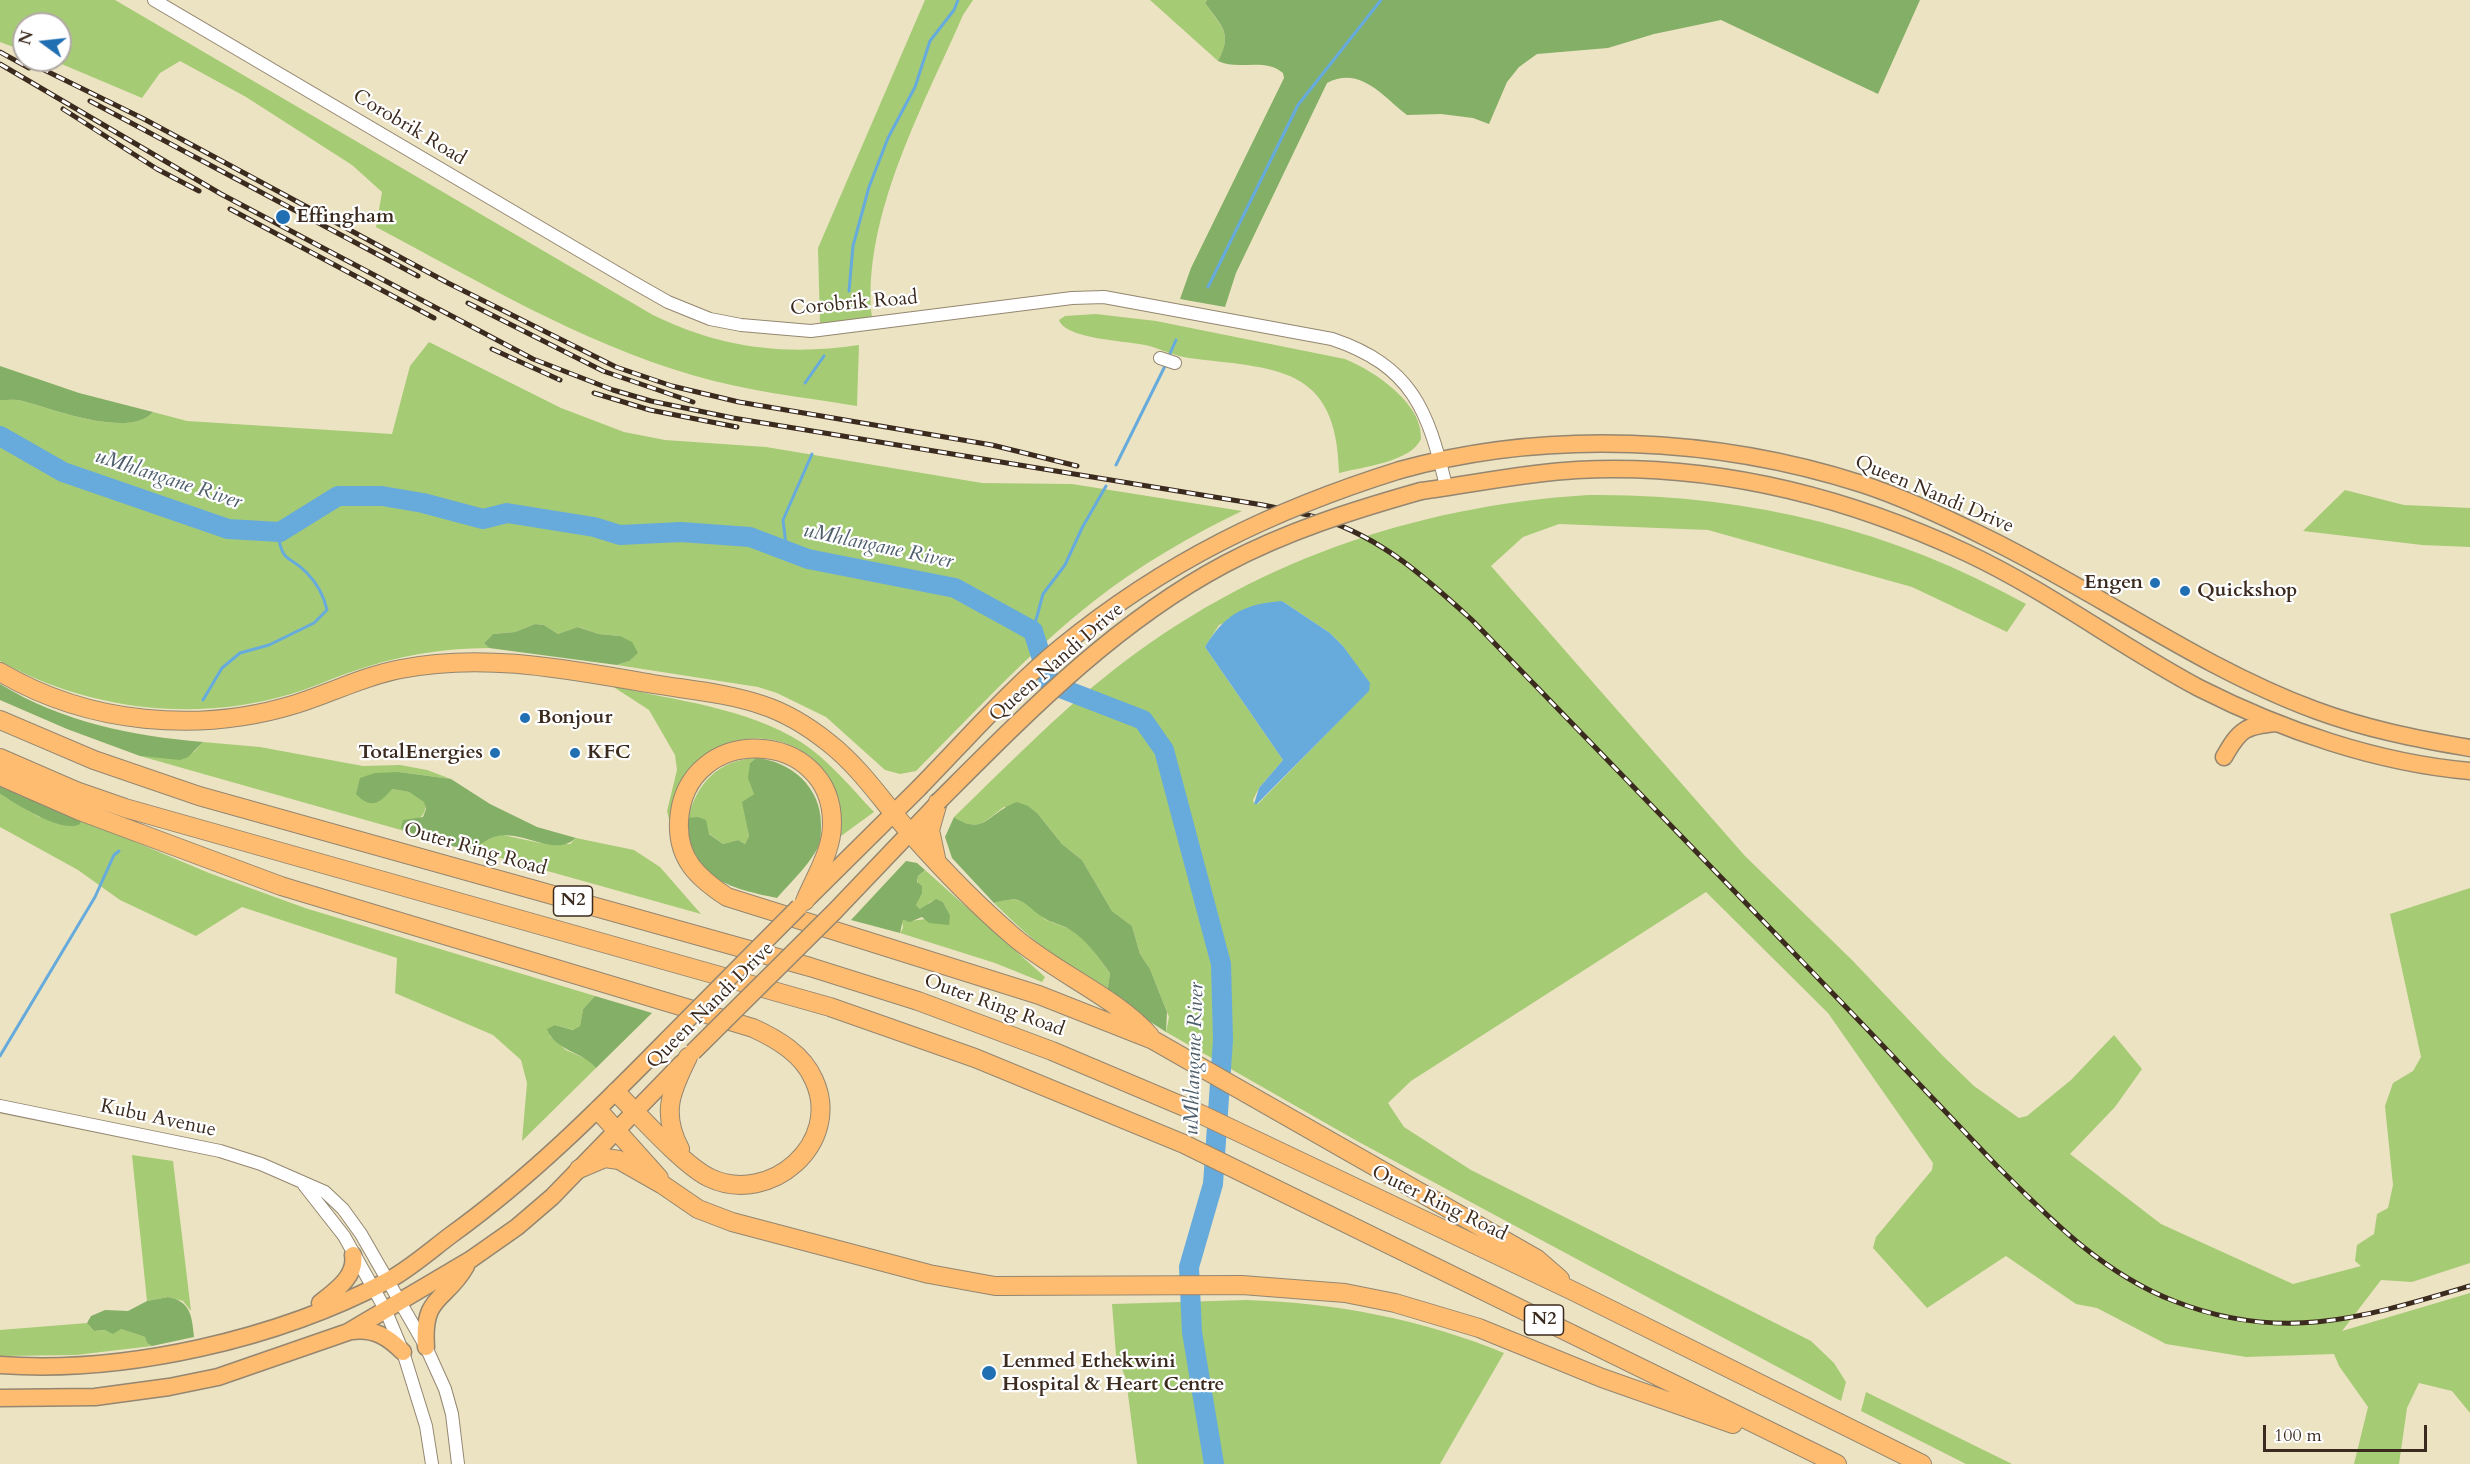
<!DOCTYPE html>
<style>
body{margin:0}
#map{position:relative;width:2470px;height:1464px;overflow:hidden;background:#ece3c3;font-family:Cardo,serif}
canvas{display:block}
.north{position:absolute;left:12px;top:12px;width:60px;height:60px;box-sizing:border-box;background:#fff;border:2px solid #b1aaa5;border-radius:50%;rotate:285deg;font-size:16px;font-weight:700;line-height:24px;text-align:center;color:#3b2a1e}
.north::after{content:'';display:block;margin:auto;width:21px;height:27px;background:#1f6fb2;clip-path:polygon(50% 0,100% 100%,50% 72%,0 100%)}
.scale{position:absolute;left:2263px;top:1425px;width:164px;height:27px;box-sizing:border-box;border:3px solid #3b2a1e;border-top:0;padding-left:8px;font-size:18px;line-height:21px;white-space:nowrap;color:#3b2a1e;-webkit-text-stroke:4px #fff;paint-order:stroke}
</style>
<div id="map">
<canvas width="2470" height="1464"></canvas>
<div class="north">N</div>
<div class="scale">100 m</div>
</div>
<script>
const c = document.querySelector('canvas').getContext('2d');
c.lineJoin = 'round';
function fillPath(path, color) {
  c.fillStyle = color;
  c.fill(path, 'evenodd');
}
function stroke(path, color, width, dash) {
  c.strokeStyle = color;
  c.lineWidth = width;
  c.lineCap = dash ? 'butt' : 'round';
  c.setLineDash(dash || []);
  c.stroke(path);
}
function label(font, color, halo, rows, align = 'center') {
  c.font = font + ' Cardo,serif';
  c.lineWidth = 4.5;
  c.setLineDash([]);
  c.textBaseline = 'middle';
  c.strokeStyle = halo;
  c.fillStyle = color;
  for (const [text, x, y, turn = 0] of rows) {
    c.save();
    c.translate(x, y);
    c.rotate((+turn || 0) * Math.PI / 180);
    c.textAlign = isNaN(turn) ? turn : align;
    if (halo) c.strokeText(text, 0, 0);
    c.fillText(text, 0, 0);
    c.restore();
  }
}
const green = new Path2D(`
 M0,0H115L653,315C720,348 785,356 859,345L857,406C802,397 745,391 692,375C580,342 478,281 376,227L382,192L352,165L246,97L180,61L160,73L142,98L52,60H60V24H24V51L0,42Z
 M925,0H973L963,15C924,105 861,218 872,318L820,325L818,248Z
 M1150,0H1207L1205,3C1222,28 1233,33 1218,61Z
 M1096,314L1156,321L1345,359C1374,371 1423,403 1421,439C1411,462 1362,467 1339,473C1337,364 1275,369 1189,358C1174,356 1159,348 1145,345C1127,341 1065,339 1059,320L1065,316Z
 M429,342L561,408L624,432L665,440L766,447L982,483L1072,484L1242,511C1190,536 1140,565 1094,601C1030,651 974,713 916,771L900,774L885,770L826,717L777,693L758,687L617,665L629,661L620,636L599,634L579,627L558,634L544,625L535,624L515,632L493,634L484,643L489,648C441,648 396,656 351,672C330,679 312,688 291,694C194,723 88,710 0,661V400C7,400 16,399 23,401C52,409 129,439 153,412L187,421L392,434L410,366Z
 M2345,490L2404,505L2470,508V547L2422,545L2303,531Z
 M1588,495C1743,493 1890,528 2026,604L2007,632L1912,587L1708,530L1559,524L1523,537L1491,566L1745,856L1852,960L1943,1056L1974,1086L2019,1118L2027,1116L2071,1080L2114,1035L2142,1069L2115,1107L2070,1154L2161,1224L2293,1284L2361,1266L2355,1261L2357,1245L2374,1234L2377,1214L2388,1208L2393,1185L2385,1106L2393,1083L2413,1071L2421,1057L2390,914L2470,888V1263L2412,1282L2381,1280L2342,1331L2470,1293V1413L2452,1391L2419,1383L2407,1408L2399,1464H2354L2368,1407L2339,1366L2334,1354L2246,1357L2166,1344L2097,1308L2076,1304L2006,1256L1927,1308L1873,1248L1876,1237L1932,1170L1933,1163L1828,1013L1706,892L1411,1081L1388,1103L1404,1127L1471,1170L1811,1341L1834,1363L1846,1382L1841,1401L1357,1141L1166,1032L1169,1017L1150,969L1140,954L1132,926L1112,911L1082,860L1062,844L1038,814L1004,807C983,822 979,833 954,817C1005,768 1055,716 1111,672C1249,563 1413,506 1588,495ZM1282,601L1330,633L1343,646L1369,683V690L1258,804H1254L1253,800L1259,788L1283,760L1205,647L1219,625Z
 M612,686C673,700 748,708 801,742C830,761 851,788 874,812L841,836C851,712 675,703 671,827L667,811L677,770L675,755L649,710Z
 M203,742L260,747L363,766L400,765L427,770L451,779L399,772L392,789L409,792L425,802C428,818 414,821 402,828L408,832L140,756L160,757L194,752Z
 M756,758L750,763L754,794L743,802L749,836L745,844L738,840L723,844L688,818C697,783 718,760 756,758Z
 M0,794L39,817L81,819L209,873L305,908L595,996L583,1009L580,1026L574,1030L555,1025L550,1036L566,1050L589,1060L596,1068L522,1141L527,1083L521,1060L493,1035L395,993L397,958L242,907L196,936L120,900L78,870L0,827Z
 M503,835L540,843L570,844L576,838L634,850L660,867L701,914L465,848C480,846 488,837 503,835Z
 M925,870L1045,977L1042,982L995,963L900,933L903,928L902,920C911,923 938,916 950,915L943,902C934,899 930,900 925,908L920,909L916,905L918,876Z
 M1007,899L1024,901L1046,920L1070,929L1086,941L1110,973L1107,994C1065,967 1029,938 994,903Z
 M132,1155L173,1161L191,1311L183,1301L168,1297L147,1301Z
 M1247,1300C1336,1303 1421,1319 1504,1353L1440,1464H1137L1126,1379L1116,1355L1112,1304Z
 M87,1323L94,1331L121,1329L145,1337L147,1343L152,1346L76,1355L0,1356V1330Z
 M1866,1392L2012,1464H1966L1861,1411Z`);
const forest = new Path2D(`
 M1207,0H1920L1878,94L1721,20L1654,34L1608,48L1537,54L1519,67L1507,82L1489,124L1473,118L1441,114L1407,115C1384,98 1361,65 1327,83L1236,273L1225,307L1180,299L1191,268L1284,78L1283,73C1265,57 1238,71 1218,61C1233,33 1222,27 1205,3Z
 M0,366L79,393L153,412C130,439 52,409 23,401C16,399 7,400 0,400Z
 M535,624L544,625L558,634L578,627L599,634L620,636L632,642L638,653L629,661L617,665L489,648L484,643L493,634L515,632Z
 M0,684C62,722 132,736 203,742L188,757L180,760L140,756L67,729L0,700Z
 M756,758C791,761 821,787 821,824C821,833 821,843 816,851C806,868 790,883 777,898C729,888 687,878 688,818L698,817L706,820L709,834L723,844L738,840L745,844L749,836L742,802L754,794L748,778L750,763Z
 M399,772L451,779L490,804L537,827L576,838C558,854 535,839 514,836C487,832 484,848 467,848C449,848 426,837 408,832L401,828L403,820L423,817L426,809L424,802L409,792L392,789C380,803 371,810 356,794L360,778L375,773Z
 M0,782L81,819L80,824C61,834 17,804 0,794Z
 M1017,802L1028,806L1038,814L1062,844L1082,860L1112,911L1132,926L1140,954L1150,969L1167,1012L1166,1032L1107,994L1110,973C1098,957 1087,940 1069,929C1061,924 1051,923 1044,918C1022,904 1025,894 994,903L952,858L945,837L954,817C985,837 987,813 1017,802Z
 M906,861L917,863L925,870L918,876L917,882L922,886V893L916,905L920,909L936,899L943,902L950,915L949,925L929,923L922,917L910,922L903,920L900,933L851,920Z
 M595,996L652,1013L596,1068C582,1051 555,1051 547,1029L555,1025L573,1030L580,1026L583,1009Z
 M168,1297C191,1301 192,1317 194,1337L152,1346L147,1343L145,1337L121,1329L113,1334L105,1330L94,1331L87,1323L91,1316L105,1310L128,1311L147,1301Z`);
const water = new Path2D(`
 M1282,601L1330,633L1343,646L1370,683L1369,691L1257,804H1254L1259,788L1283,760L1205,647C1225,614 1244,604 1282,601Z`);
const stream = new Path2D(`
 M1208,287L1298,105L1381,0
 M849,291L853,246L869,187L888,138L915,87L930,41L954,10L958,0
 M1168,358L1176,340
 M805,383L824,356
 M1116,465L1166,364
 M803,557L786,545L783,520L812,454
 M1033,631L1043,594L1065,565L1082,528L1106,486
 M203,700L222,668L240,653L269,645L314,623L327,610C324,596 316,582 306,572C289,555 283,564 278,535L292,524
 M0,1056L95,897L114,855L119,851`);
const river = new Path2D(`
 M0,436L63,472L228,529L280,532L338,496H382L423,503L483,519L507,513L594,527L620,535L681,532L750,537L808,559L955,588L1033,631L1050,684L1143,720L1164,750L1221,964L1223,1040L1213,1184L1189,1267L1192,1332L1214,1464`);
const minor = new Path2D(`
 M154,0L631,281L668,302L710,319L741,325L811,331L1072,298L1104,297L1332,339C1412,366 1428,410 1446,486
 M1160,358L1175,363
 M0,1106L220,1151L261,1164L325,1192L343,1209L361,1234L426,1347L445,1389L452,1414L458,1464
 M304,1185L344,1236L385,1309L403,1352L426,1426L432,1464`);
const major = new Path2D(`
 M1400,470C1548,429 1716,437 1862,484C1905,498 1947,518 1987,538C2098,592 2199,667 2315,710C2366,729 2417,739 2470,748
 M1421,491C1473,484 1524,473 1577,470C1712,463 1845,496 1967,553C2048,591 2120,646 2199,688C2282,730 2377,763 2470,771
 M2224,757C2240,729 2245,726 2276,723
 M808,898L919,788
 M834,912L938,803
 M320,1303C335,1291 357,1276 353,1255
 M352,1331C374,1328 388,1337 403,1352
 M426,1347C422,1294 446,1302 466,1266
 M0,1365C126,1374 278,1339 389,1280C412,1267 431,1250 451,1235C530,1178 598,1110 666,1041
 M0,1398L95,1397L169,1387L218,1377L348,1332L470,1260L517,1227L552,1197L682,1063`);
const highway = new Path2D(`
 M0,672C88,724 199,734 296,704C331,693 364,676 401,669C485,652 570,670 653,684C689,690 727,693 762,705C787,713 809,727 829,743C863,770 884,804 912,835C943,870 978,906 1013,936C1054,972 1116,997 1150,1036
 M0,720L94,760L199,796L810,967L918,1001L1052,1051L1194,1111L1573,1291L1922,1464
 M0,758L76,791L125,808L830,1007L975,1058L1184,1144L1837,1464
 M0,776L80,811L281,886L753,1028C777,1039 803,1054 814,1080C843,1143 770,1206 710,1178C684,1166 638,1114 616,1092
 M936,858L930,830L938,802
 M805,901C815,877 832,851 832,824C833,727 685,721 679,821C677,859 698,878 727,897L1039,995L1153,1040L1537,1259L1560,1279
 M598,1110L659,1178
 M680,1149C661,1113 671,1091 688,1057
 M579,1169L605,1158L619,1160L663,1185L698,1209L732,1222L929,1274L995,1286L1242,1285L1345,1293L1395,1303L1479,1328L1602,1378L1733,1424`);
const rail = new Path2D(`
 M0,52L29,68
 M24,60L144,119L448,283L616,367L672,386L739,402L992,445L1077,466
 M0,64L221,194L533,359L613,390L651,401L733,418L1263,505C1283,509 1303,513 1322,519C1382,538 1426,578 1472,620C1603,756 1736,892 1867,1029C1910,1074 1953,1120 1996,1165C2050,1219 2102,1273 2174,1301C2283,1344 2365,1317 2470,1286
 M90,101L418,276
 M63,109L157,169L199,191
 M230,209L434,318
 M468,303L603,371L693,402
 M492,349L560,380
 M594,393L650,410L737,427`);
const majorBridge = new Path2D(`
 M919,788C965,741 1010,689 1061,647C1165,562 1272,510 1400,470
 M938,802C1026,714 1114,623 1225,564C1287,531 1354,510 1421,491
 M666,1041L799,907
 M693,1052L834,912`);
const markers = [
 [283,217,8,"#1f6fb2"],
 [2155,583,6,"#1f6fb2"],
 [2185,591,6,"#1f6fb2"],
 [525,718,6,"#1f6fb2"],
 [495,753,6,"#1f6fb2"],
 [575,753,6,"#1f6fb2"],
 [989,1373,8,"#1f6fb2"]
];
const shields = [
 [573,901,39],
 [1544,1320,39]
];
const shieldNames = [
 ["N2",573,901],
 ["N2",1544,1320]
];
const streetNames = [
 ["Corobrik Road",409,128,31],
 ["Corobrik Road",854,304,-5],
 ["Queen Nandi Drive",1934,495,23],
 ["Queen Nandi Drive",1057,663,-41],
 ["Outer Ring Road",475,850,16],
 ["Queen Nandi Drive",711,1006,-45],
 ["Outer Ring Road",994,1006,20],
 ["Kubu Avenue",158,1119,12],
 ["Outer Ring Road",1439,1204,26]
];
const poiNames = [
 ["Effingham",296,217],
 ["Engen",2143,583,"right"],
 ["Quickshop",2197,591],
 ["Bonjour",537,718],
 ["TotalEnergies",483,753,"right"],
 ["KFC",587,753],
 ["Lenmed Ethekwini",1002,1362],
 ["Hospital & Heart Centre",1002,1385]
];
const waterNames = [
 ["uMhlangane River",168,480,18],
 ["uMhlangane River",878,547,12],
 ["uMhlangane River",1195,1059,-88]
];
fillPath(green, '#a6cb75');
fillPath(forest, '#84af66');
fillPath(water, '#67abdc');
stroke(stream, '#67abdc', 3);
stroke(river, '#67abdc', 20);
stroke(minor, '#948670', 14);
stroke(major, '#948670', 19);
stroke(highway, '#948670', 20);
stroke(minor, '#fff', 12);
stroke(major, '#fdbc70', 16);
stroke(highway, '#fdbc70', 18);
stroke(rail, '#3b2a1e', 5);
stroke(rail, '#fff', 3, [9]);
stroke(majorBridge, '#948670', 19, []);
stroke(majorBridge, '#fdbc70', 16);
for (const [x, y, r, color] of markers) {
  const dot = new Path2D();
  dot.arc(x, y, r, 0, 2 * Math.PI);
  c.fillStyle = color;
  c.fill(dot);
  stroke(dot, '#fff', 2);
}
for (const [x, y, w] of shields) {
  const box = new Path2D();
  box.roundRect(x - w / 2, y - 15, w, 30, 4.5);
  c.fillStyle = '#fff';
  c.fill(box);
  stroke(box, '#3b2a1e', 1.5);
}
label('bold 18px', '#3b2a1e', null, shieldNames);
label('20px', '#3b2a1e', '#fff', streetNames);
label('bold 20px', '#3b2a1e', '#fff', poiNames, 'left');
label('italic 21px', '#4d5e6a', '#fff', waterNames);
</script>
